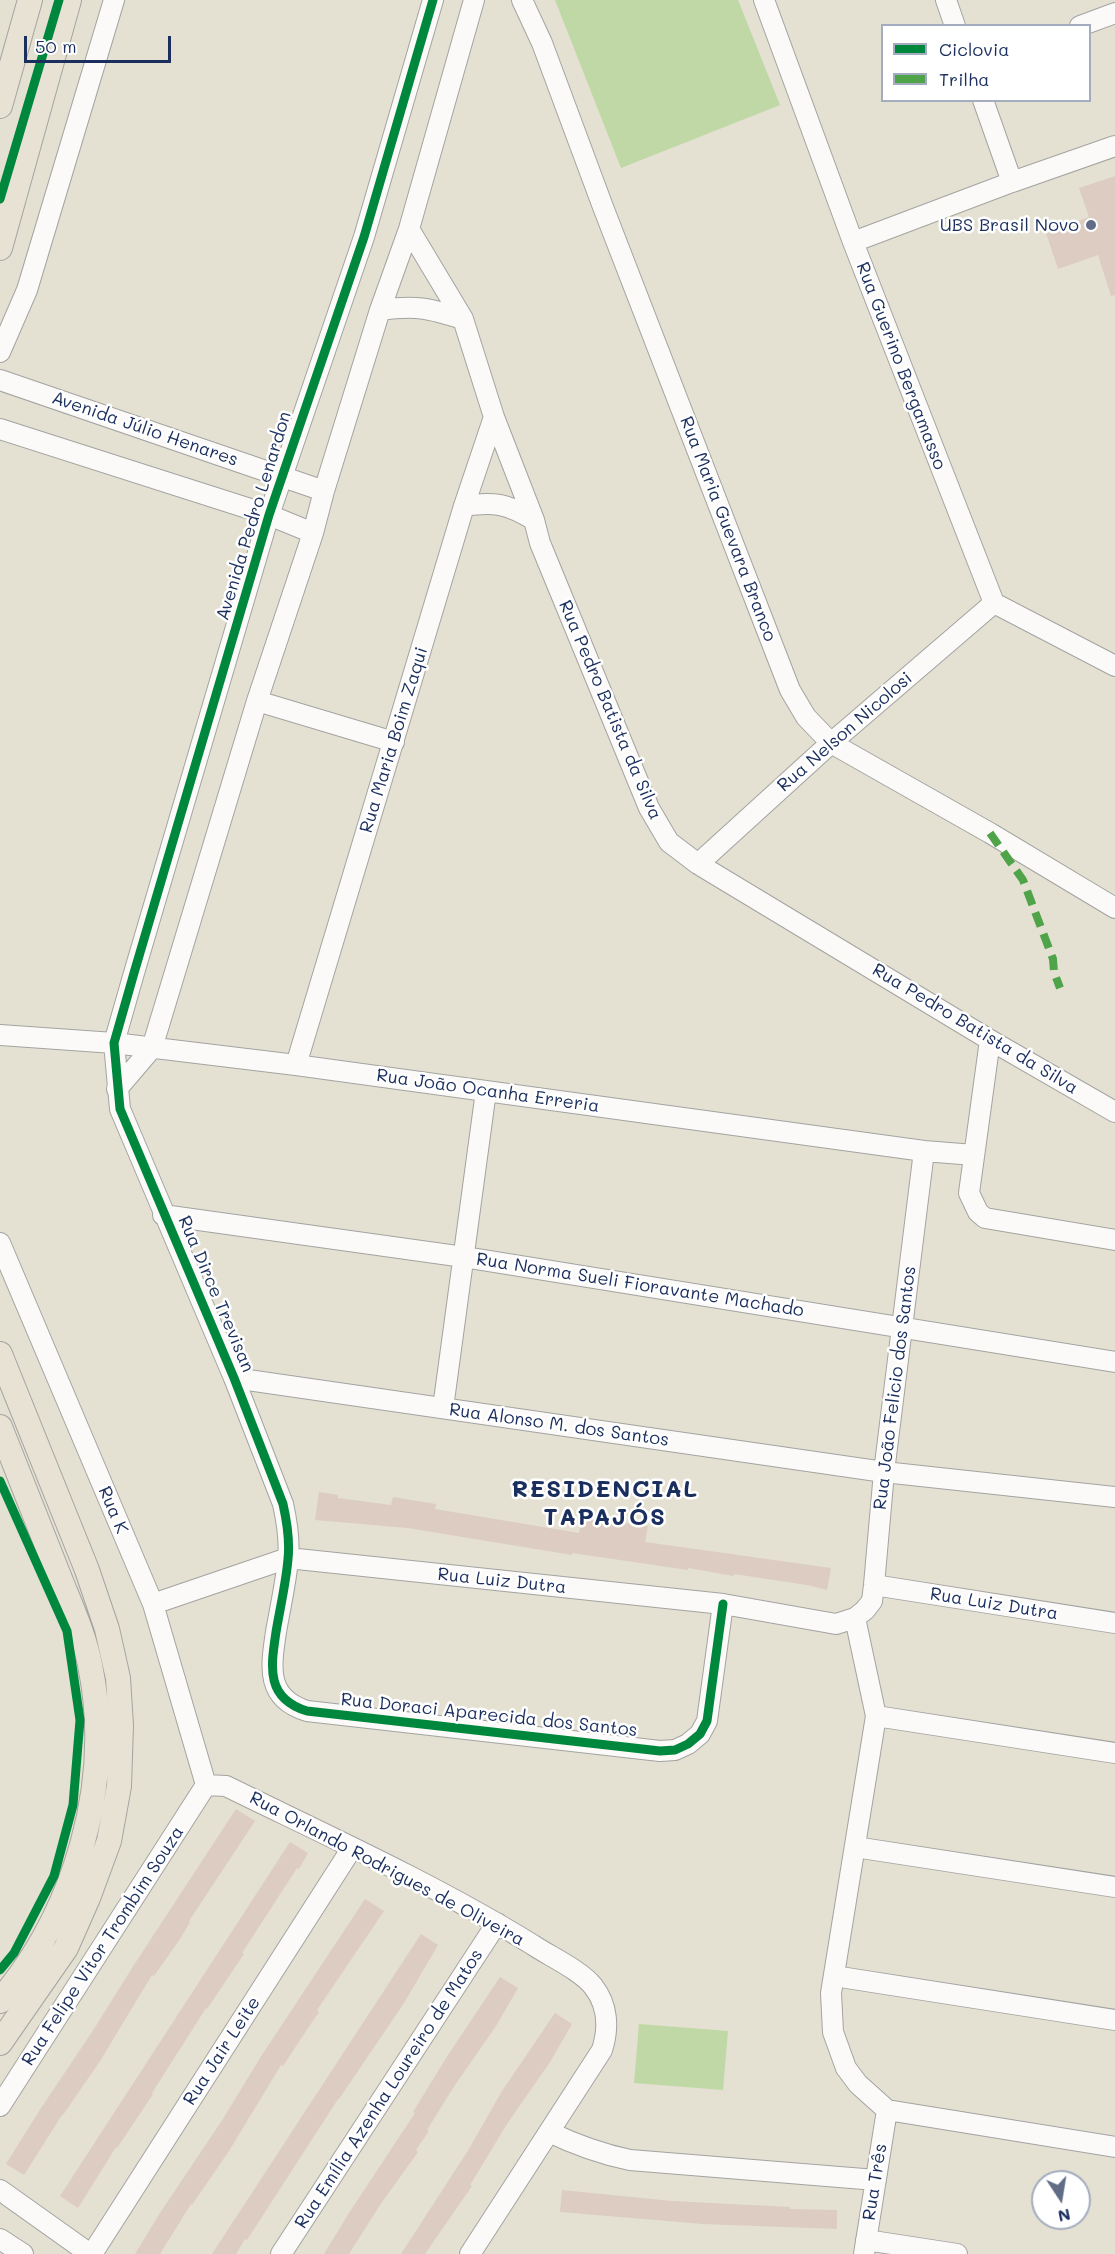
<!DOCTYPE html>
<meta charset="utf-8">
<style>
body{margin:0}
#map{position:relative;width:1115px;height:2254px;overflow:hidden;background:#e4e1d2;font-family:Mali,sans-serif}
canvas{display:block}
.legend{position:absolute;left:881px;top:24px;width:210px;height:78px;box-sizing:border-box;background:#fff;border:2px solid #a4acbf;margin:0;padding:8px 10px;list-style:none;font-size:18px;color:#1b2f5e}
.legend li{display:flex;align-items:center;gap:12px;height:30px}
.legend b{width:30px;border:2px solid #a4acbf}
.north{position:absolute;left:1031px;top:2170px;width:60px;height:60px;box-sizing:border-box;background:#fff;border:2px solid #a4acbf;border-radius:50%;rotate:168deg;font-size:16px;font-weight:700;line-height:24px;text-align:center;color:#1b2f5e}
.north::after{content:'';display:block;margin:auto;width:21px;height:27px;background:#616d87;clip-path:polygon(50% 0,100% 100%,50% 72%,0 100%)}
.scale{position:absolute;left:24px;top:36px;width:147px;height:27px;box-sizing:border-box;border:3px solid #1b2f5e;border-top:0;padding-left:8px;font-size:18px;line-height:21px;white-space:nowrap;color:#1b2f5e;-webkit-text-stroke:4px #fff;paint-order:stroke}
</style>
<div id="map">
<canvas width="1115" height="2254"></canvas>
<ul class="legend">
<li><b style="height:8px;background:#00873e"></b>Ciclovia</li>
<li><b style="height:8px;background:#4fa44a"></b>Trilha</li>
</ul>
<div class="north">N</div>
<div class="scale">50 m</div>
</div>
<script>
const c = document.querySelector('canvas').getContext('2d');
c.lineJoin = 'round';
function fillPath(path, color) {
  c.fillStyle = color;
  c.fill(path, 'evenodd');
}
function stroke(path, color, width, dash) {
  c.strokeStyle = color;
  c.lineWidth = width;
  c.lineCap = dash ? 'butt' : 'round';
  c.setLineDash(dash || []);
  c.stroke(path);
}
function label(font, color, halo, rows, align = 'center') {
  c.font = font + ' Mali,sans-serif';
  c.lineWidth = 5;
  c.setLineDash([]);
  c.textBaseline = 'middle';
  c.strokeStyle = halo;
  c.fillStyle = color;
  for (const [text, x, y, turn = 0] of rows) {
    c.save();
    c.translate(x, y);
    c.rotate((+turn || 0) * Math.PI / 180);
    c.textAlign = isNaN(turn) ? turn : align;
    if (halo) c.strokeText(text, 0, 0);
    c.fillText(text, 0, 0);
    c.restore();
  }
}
const green = new Path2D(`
 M555,0H738L780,105L621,168Z
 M639,2024L728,2031L723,2090L634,2083Z`);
const building = new Path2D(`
 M1115,176V295L1111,296L1098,255L1058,269L1046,233L1089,217L1079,188Z
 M319,1492L338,1495V1498L391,1505L393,1497L417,1501L436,1504L435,1509L579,1533L583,1512L602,1515L601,1520L648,1526L645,1542L831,1568L827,1590L807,1585L734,1574V1576L688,1568V1570L572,1553V1555L408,1528L315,1520Z
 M236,1809L255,1821L189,1921L190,1922L180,1939L154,1976L152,1975L100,2061L63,2115H62L24,2175L6,2164L41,2108L94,2029L132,1968Z
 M290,1842L308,1853L299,1869L297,1868L242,1953L244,1954L207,2009L206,2008L152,2093L153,2094L117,2148L116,2147L78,2208L60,2196Z
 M365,1899L384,1911L317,2010L319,2012L308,2028L283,2066L281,2065L229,2151L192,2205L191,2204L160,2254H135L160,2213L223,2119L260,2058Z
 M421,1934L438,1945L404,2003L339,2099H338L247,2240L245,2239L236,2254H212Z
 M500,1977L518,1988L496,2026L453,2088L427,2130L429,2131L416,2150L418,2152L380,2205L349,2254H324L349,2213L415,2113L413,2112L448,2055Z
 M555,2013L572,2024L550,2062L507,2124L470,2185L472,2186L425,2254H401L469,2149L502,2091Z
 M562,2190L672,2201L790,2207V2209L837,2210V2229L703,2224L560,2212Z`);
const minor = new Path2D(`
 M433,0L364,237L269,515L134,973L114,1043L120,1109L234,1378L283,1504C287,1522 290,1541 288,1559C286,1583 280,1608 276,1632C271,1666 265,1698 307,1711L660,1751L675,1750L688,1744L700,1734L707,1721L723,1604
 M522,0L542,43L603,207L790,690L806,717L831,743L990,833L1115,908
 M764,0L853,242L994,603L1115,666
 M946,0L955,26
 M1080,26L1115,13
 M983,100L1012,182
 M409,229L463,319L494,417L534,520L540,543L649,808L669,842L698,864L990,1040L1115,1112
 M853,242L1012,182L1115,146
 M380,310C416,305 428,308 463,319
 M0,352L27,290L114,0
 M0,380L324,491
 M0,429L269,515L313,533
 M464,506C494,501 508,504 534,520
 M257,701L394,742
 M698,864L831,743L994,603
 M0,1035L114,1043L296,1065L924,1151L974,1155
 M990,1040L969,1193L978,1212L985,1218L1115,1240
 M296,1065L464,506L494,417
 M117,1089L152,1048L257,701L313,533L324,491L380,310L409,229L474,0
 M163,1215L464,1257L1115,1362
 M0,1243L153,1604L206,1785
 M234,1378L884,1472L1115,1497
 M443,1408L486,1091
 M874,1585L1115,1623
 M153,1604L288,1558L723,1604L836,1624L855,1618L865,1610L872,1601L874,1585L884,1472L924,1151
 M855,1618L876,1716L831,1993L833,2032L846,2068L858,2084L887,2110L1115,2147
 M876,1716L1115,1753
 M206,1785L226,1786C328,1836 436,1885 533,1945C551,1957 580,1970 593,1986C608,2005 609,2028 602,2050L470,2254
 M855,1847L1115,1887
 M834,1976L1115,2020
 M0,2106L206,1785
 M549,2132C576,2145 601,2154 630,2160L876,2180
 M0,2190L90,2254
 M0,2239L23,2254
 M866,2240L957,2254
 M92,2254L352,1848
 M281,2254L497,1923
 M864,2254L887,2110`);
const major = new Path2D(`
 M0,106L30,0
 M0,248L69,0
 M0,1354L87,1570L107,1629L118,1678L121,1725L119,1786L109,1841L88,1898L66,1948L0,2043
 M0,1427C19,1475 38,1523 57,1571C69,1602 84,1633 90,1665C114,1782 76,1911 0,2001`);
const quiet = new Path2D(`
 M990,833L1023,880L1053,959L1054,972L1060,988`);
const cycleway = new Path2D(`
 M433,0L364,237L269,515L134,973L114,1043L120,1109L234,1378L283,1504C287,1522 290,1541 288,1559C286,1583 280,1608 276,1632C271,1666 265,1698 307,1711L660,1751L675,1750L688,1744L700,1734L707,1721L723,1604
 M0,199L59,0
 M0,1481L67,1631L80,1720L73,1805L54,1876L14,1953L0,1970`);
const markers = [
 [1091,225,6,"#616d87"]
];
const poiNames = [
 ["UBS Brasil Novo",1079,225]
];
const streetNames = [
 ["Rua Guerino Bergamasso",901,366,69],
 ["Avenida Júlio Henares",145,429,19],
 ["Avenida Pedro Lenardon",254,516,-73],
 ["Rua Maria Guevara Branco",728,529,69],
 ["Rua Pedro Batista da Silva",610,710,67],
 ["Rua Nelson Nicolosi",845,732,-41],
 ["Rua Maria Boim Zaqui",394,740,-73],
 ["Rua Pedro Batista da Silva",975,1029,31],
 ["Rua João Ocanha Erreria",488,1091,8],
 ["Rua Norma Sueli Fioravante Machado",640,1285,9],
 ["Rua Dirce Trevisan",216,1294,67],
 ["Rua João Felicio dos Santos",895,1388,-83],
 ["Rua Alonso M. dos Santos",559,1425,8],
 ["Rua K",113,1510,67],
 ["Rua Luiz Dutra",502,1581,6],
 ["Rua Luiz Dutra",994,1604,9],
 ["Rua Doraci Aparecida dos Santos",489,1715,6],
 ["Rua Orlando Rodrigues de Oliveira",387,1869,28],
 ["Rua Felipe Vitor Trombim Souza",103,1946,-57],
 ["Rua Jair Leite",222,2051,-57],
 ["Rua Emília Azenha Loureiro de Matos",389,2089,-57],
 ["Rua Três",875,2182,-81]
];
const districtNames = [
 ["RESIDENCIAL",605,1490],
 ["TAPAJÓS",605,1518]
];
fillPath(green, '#bfd8a5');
fillPath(building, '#dcccc1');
stroke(minor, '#a3a4a2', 22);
stroke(major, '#a3a4a2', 26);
stroke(minor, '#fbfaf8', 20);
stroke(major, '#e8e2d5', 24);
stroke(quiet, '#4fa44a', 8, [15, 8]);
stroke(cycleway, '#00873e', 9);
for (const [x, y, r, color] of markers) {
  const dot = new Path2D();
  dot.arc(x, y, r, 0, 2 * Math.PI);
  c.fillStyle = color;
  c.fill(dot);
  stroke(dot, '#fff', 2);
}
label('18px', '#1b2f5e', '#fff', poiNames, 'right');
label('18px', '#1b2f5e', '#fff', streetNames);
c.letterSpacing = '1.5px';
label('bold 24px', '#1b2f5e', '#fff', districtNames);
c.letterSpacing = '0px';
</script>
